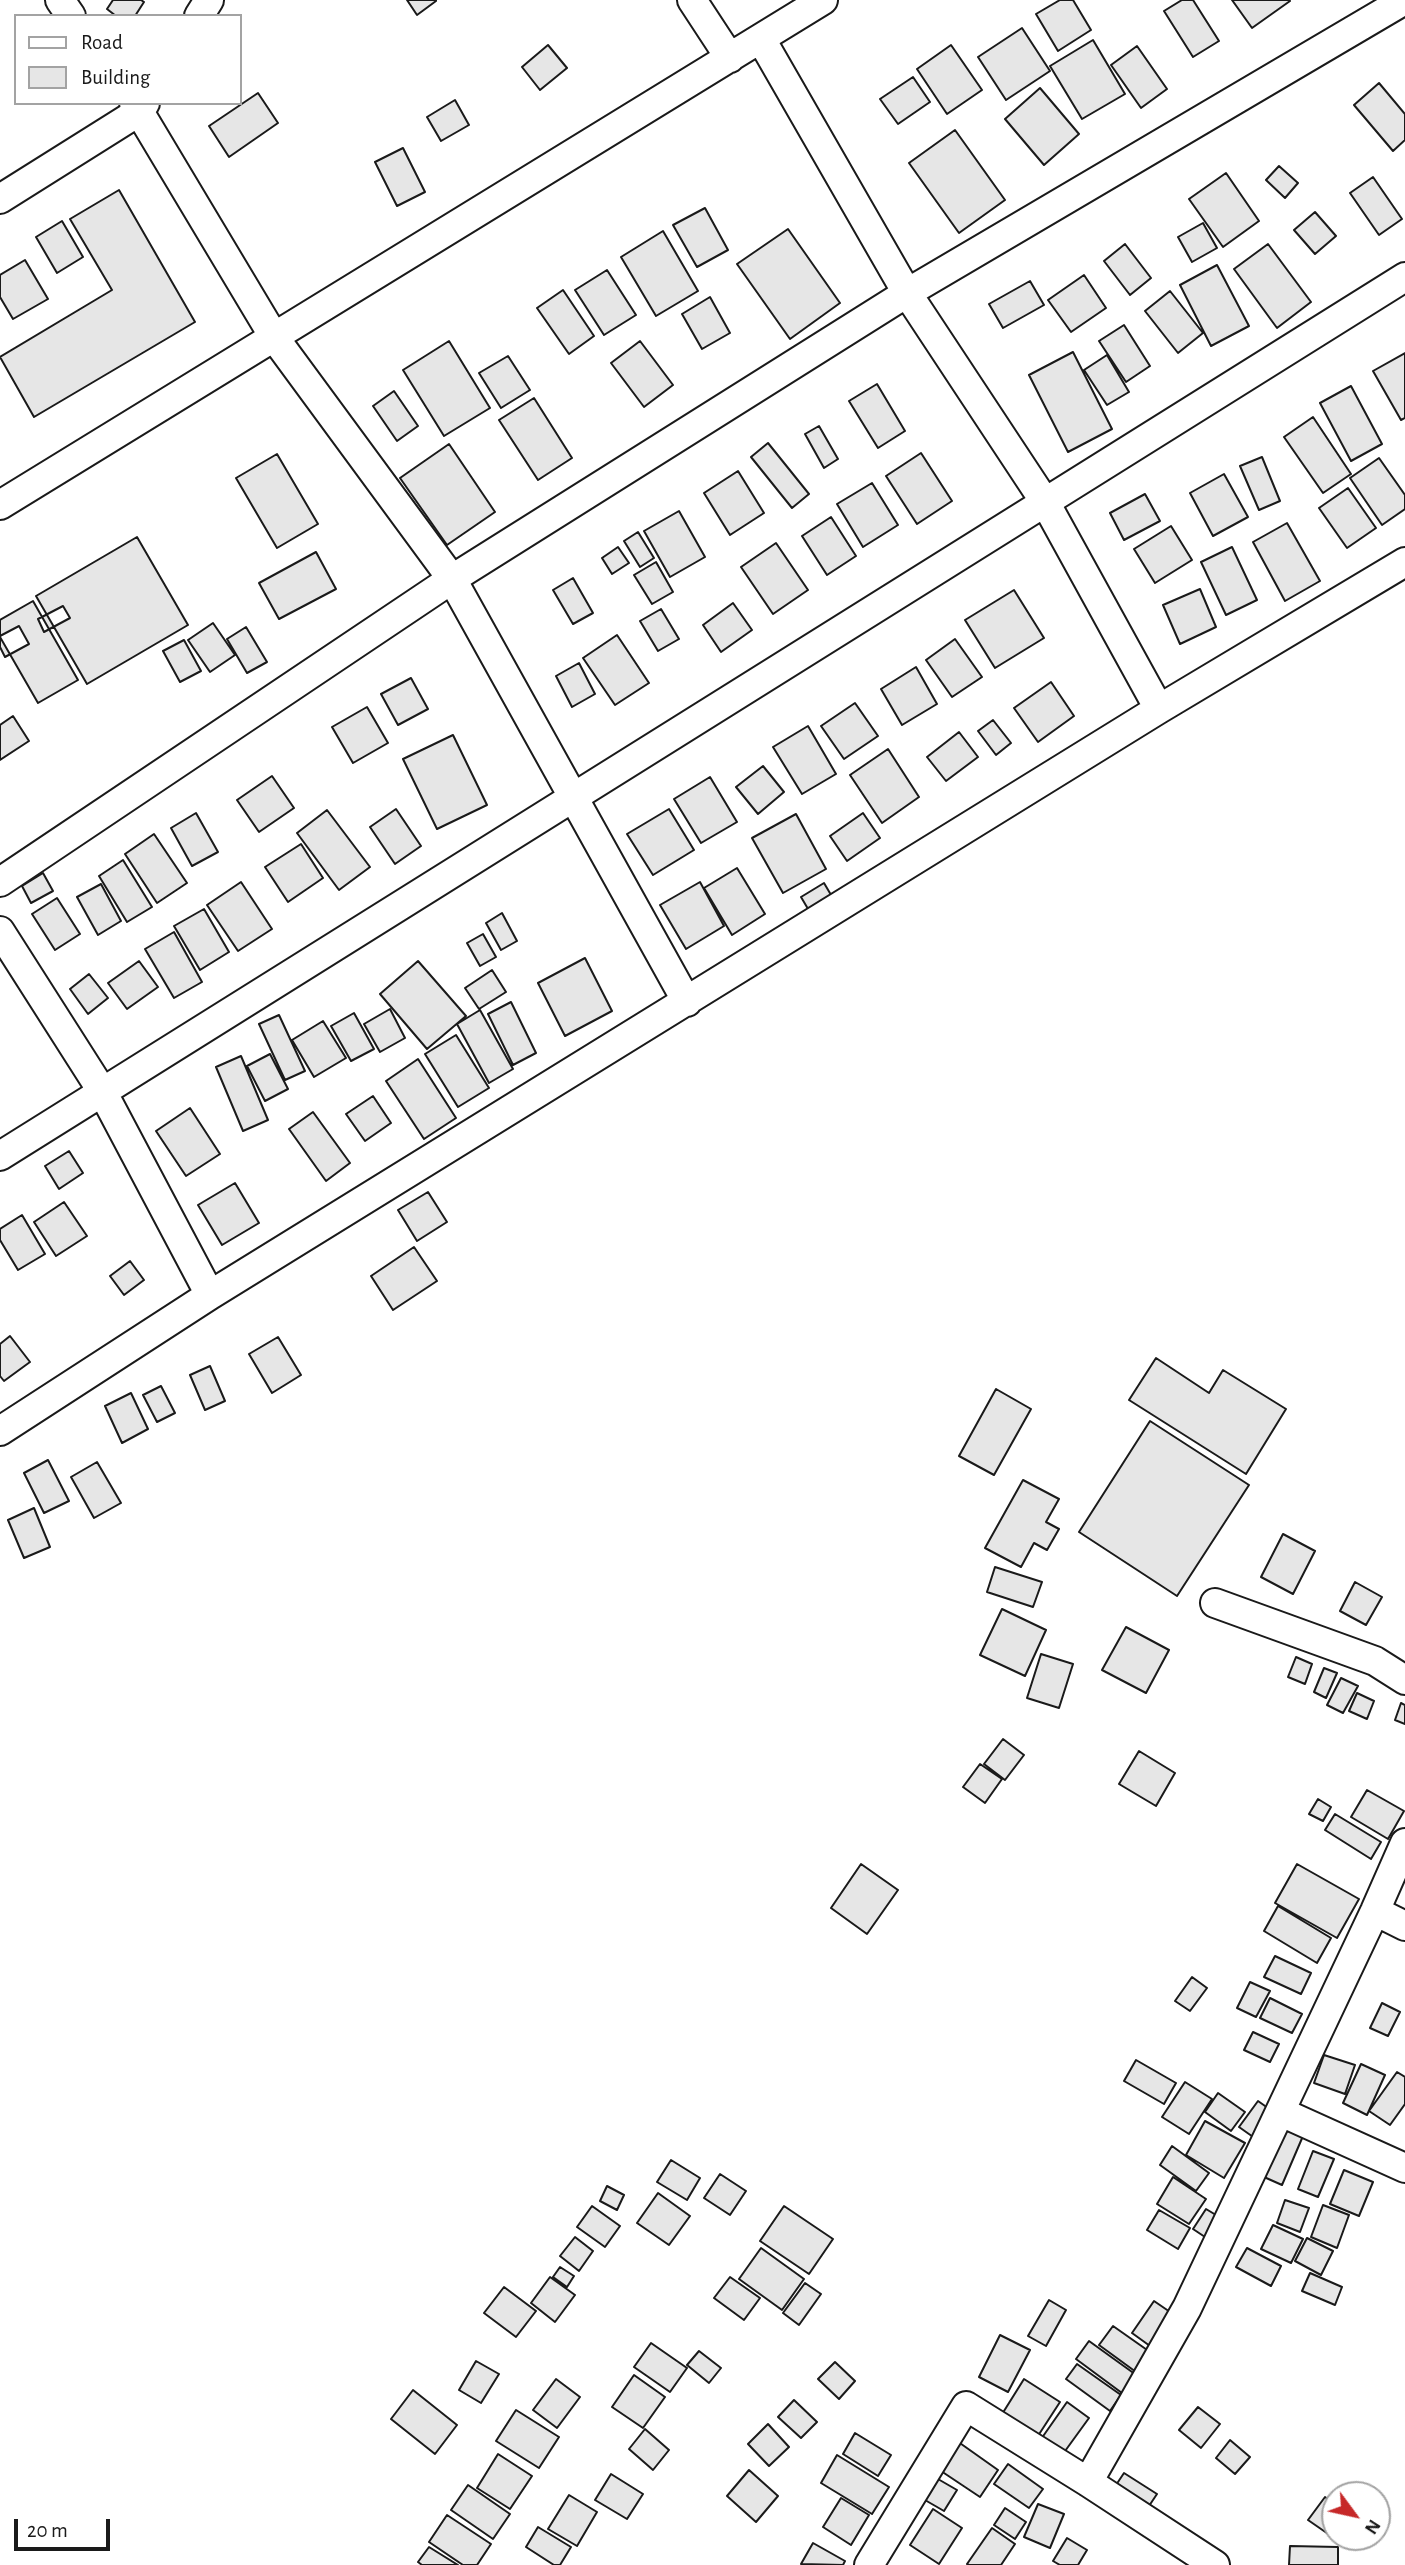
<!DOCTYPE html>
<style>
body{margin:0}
#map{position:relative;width:1405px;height:2565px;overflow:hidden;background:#fff;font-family:"Alegreya Sans",sans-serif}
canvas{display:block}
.legend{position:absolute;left:14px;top:14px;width:228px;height:91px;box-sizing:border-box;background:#fff;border:2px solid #a3a3a3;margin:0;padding:9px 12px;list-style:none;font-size:21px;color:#1a1a1a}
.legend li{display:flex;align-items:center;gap:14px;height:35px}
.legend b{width:35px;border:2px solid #a3a3a3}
.north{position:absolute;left:1321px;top:2481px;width:70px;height:70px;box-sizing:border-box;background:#fff;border:2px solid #a3a3a3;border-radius:50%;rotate:123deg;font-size:19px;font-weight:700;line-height:28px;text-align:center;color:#1a1a1a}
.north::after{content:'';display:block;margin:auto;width:24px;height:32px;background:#c62828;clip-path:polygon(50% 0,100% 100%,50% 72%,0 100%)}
.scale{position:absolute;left:14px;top:2519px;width:96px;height:32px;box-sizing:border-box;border:4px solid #1a1a1a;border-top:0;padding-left:9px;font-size:21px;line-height:24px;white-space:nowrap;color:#1a1a1a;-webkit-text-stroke:5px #fff;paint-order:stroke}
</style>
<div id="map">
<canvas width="1405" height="2565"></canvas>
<ul class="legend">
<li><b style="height:9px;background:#fff"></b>Road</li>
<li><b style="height:19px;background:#e6e6e6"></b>Building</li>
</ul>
<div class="north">N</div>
<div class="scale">20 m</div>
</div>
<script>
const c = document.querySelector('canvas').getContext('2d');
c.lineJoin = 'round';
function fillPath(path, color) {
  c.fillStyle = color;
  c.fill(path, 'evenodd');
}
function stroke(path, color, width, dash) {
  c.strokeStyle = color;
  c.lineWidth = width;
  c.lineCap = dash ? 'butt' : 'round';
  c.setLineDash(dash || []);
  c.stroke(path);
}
const building = new Path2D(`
 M113,0H141L144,2L135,16H116L107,9Z
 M407,0H436V1L417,15Z
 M1060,0H1073L1091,30L1058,51L1036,14Z
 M1182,0H1193L1219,41L1193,57L1164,11Z
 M1232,0H1289L1290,1L1252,28Z
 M1022,28L1050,71L1006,100L978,57Z
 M1093,40L1125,94L1082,119L1050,66Z
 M548,45L567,68L540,90L522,67Z
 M951,45L982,90L947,114L917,69Z
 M1137,46L1167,89L1141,108L1111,65Z
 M913,77L930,102L898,124L880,99Z
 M1379,83L1405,114V140L1393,151L1354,105Z
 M1040,88L1079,134L1044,165L1005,119Z
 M258,93L278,123L229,157L209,126Z
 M455,100L469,125L441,141L427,117Z
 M955,130L1005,200L959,233L909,163Z
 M403,148L425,192L397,206L375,162Z
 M1279,166L1298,183L1285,198L1266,180Z
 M1226,173L1259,221L1223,247L1189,199Z
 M1373,177L1402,219L1379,235L1350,193Z
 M119,190L195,322L34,417L0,357L112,290L70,219Z
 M705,208L728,250L697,267L673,225Z
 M1315,212L1336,236L1315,254L1294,230Z
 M62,221L83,257L57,273L36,237Z
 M1203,223L1217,248L1192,262L1178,237Z
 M788,229L840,303L790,339L737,264Z
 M663,231L698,291L656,316L621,257Z
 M1125,244L1151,278L1130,295L1104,261Z
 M1268,244L1311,302L1277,328L1234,269Z
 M25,260L48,299L13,319L0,297V275Z
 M1217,265L1249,326L1211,346L1180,285Z
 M607,270L636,315L604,335L575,290Z
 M1084,275L1106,308L1071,332L1048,300Z
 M1030,281L1044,305L1003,328L989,304Z
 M563,290L594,336L569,354L537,308Z
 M1170,291L1203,333L1178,353L1145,311Z
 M710,297L730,333L702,349L682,314Z
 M1124,325L1150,366L1126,382L1099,341Z
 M449,341L490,408L444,436L403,370Z
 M640,341L673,385L644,407L611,363Z
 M1073,352L1112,429L1068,452L1029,375Z
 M1405,353V418L1401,420L1373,371Z
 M1107,355L1129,392L1107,405L1084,370Z
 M508,356L530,390L501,408L479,373Z
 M877,384L905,431L878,448L849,401Z
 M1351,386L1382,444L1351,461L1320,403Z
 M394,391L418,426L397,441L373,406Z
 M534,398L572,458L538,480L499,420Z
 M1313,417L1351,474L1323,493L1284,437Z
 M819,426L838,459L824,468L805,434Z
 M768,443L809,494L792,508L751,457Z
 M449,444L495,512L447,545L400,478Z
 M921,453L952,501L917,524L886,476Z
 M277,454L318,524L277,548L236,478Z
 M1262,457L1280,501L1259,510L1240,466Z
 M1379,458L1405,495V509L1382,525L1350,478Z
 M738,471L764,513L730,535L704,493Z
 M1224,474L1248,517L1213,536L1190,493Z
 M872,483L898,525L863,547L837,504Z
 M1348,488L1376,528L1347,548L1319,508Z
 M1145,494L1160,521L1124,540L1110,513Z
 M679,511L705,557L670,577L644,531Z
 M831,517L856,556L827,575L802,536Z
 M1287,523L1320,581L1285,601L1253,542Z
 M1171,526L1192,560L1155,583L1134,549Z
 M638,532L654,558L640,567L624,541Z
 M137,537L188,625L87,684L36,596Z
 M776,543L808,590L773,614L741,567Z
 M618,547L629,563L612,574L602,558Z
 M1232,547L1257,600L1226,615L1201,562Z
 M316,552L336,589L279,619L259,583Z
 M656,562L673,592L652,604L634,575Z
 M573,578L593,613L573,624L553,590Z
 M1200,589L1216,627L1180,644L1163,605Z
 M1014,590L1044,638L995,668L965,620Z
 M33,601L78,680L38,703L0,637V620Z
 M733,603L752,630L721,652L703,625Z
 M63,606L70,618L44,632L38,619Z
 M661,609L679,639L658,651L640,621Z
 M213,623L235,655L210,672L188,640Z
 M19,626L29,644L5,657L0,647V636Z
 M246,627L267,662L247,673L227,639Z
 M617,635L649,683L615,705L583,658Z
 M955,639L982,677L952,697L926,660Z
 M184,640L201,671L180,682L163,651Z
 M579,663L595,694L572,707L556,676Z
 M916,667L937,704L902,725L881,689Z
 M411,678L428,709L398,725L381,694Z
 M1051,682L1074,716L1038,742L1014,708Z
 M855,703L878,736L844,759L821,726Z
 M367,707L388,743L353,763L332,727Z
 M13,716L29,741L0,760V725Z
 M993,720L1011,743L996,755L978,731Z
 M808,726L836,774L802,794L773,747Z
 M959,732L978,757L946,781L927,757Z
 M453,735L487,805L437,829L403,759Z
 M888,749L919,797L882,823L850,775Z
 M763,766L784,792L758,814L736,787Z
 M272,776L294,808L259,832L237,800Z
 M710,777L737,822L701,843L674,799Z
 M396,809L421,846L395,864L370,827Z
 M669,809L694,850L653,875L627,834Z
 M327,810L370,867L339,890L297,833Z
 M196,813L218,852L192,866L171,828Z
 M863,813L880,838L847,861L830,836Z
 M796,814L826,869L783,893L752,838Z
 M154,834L187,883L157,903L125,854Z
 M301,844L323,878L288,902L265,867Z
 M123,860L152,907L127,922L99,876Z
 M737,868L765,914L732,935L704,888Z
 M43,873L53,891L31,903L22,886Z
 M241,882L272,929L238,951L207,905Z
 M700,882L724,926L686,949L660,905Z
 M824,883L834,900L811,914L801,897Z
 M101,884L121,921L98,935L77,897Z
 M57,898L80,934L55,950L32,914Z
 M204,909L229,952L200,970L174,926Z
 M502,913L517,941L501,950L486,923Z
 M174,932L202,982L174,998L145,949Z
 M483,934L496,957L480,966L467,943Z
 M585,958L612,1011L565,1036L538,983Z
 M139,961L158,987L127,1009L108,983Z
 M418,961L466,1016L427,1049L380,994Z
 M492,970L506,992L479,1009L465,988Z
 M89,974L108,998L88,1014L70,989Z
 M511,1002L536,1053L513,1065L488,1014Z
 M390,1009L405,1038L380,1052L364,1024Z
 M480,1010L513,1069L489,1083L457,1024Z
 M354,1013L374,1049L351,1061L331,1026Z
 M279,1015L305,1071L285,1080L259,1024Z
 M323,1021L346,1058L314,1077L292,1040Z
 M456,1035L489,1088L458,1107L425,1054Z
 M270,1054L288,1089L265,1101L247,1066Z
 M241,1056L268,1120L243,1131L216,1067Z
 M418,1059L456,1118L424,1139L386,1081Z
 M373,1096L391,1123L365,1141L346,1114Z
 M190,1108L220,1154L186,1176L156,1131Z
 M313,1112L350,1163L326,1181L289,1129Z
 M69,1151L83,1173L59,1189L45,1166Z
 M235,1183L259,1223L222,1245L198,1205Z
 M428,1192L447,1222L417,1241L398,1210Z
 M64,1202L87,1236L56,1256L34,1222Z
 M22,1215L45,1254L18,1270L0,1240V1229Z
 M414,1247L437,1281L393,1310L371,1276Z
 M130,1261L144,1280L124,1295L110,1276Z
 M10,1336L30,1362L4,1381L0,1376V1344Z
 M278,1337L301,1375L272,1393L249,1354Z
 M1156,1358L1209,1393L1223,1370L1286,1409L1246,1474L1129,1400Z
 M210,1366L225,1401L205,1410L190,1375Z
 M161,1386L175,1413L157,1422L143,1395Z
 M996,1389L1031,1409L994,1475L959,1456Z
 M131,1393L148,1429L122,1443L105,1406Z
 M1150,1421L1249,1485L1177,1596L1079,1532Z
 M48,1460L69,1501L44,1513L24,1473Z
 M97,1462L121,1503L94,1518L71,1477Z
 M1023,1480L1059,1499L1046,1522L1059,1529L1047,1550L1034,1543L1021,1567L985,1548Z
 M34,1508L50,1547L24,1558L8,1520Z
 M1283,1534L1315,1551L1293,1594L1261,1577Z
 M995,1567L1042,1582L1033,1607L987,1592Z
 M1355,1582L1382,1597L1366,1625L1340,1611Z
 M1002,1609L1046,1630L1025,1676L980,1655Z
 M1126,1627L1169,1650L1146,1693L1102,1670Z
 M1041,1654L1073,1664L1059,1708L1027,1698Z
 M1296,1657L1312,1664L1305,1684L1288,1677Z
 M1324,1668L1337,1673L1326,1698L1314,1692Z
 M1341,1678L1358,1686L1343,1713L1327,1705Z
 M1357,1693L1374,1701L1367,1719L1349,1711Z
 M1401,1703L1405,1705V1724L1395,1720Z
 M1003,1739L1024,1755L1005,1780L984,1764Z
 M1139,1751L1175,1773L1156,1806L1119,1784Z
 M980,1764L1002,1779L985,1803L963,1787Z
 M1367,1790L1404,1811L1388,1839L1351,1817Z
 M1318,1799L1331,1807L1323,1821L1309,1814Z
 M1335,1814L1381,1842L1371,1859L1325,1830Z
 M861,1864L898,1890L867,1934L831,1908Z
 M1297,1864L1359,1899L1337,1938L1275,1903Z
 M1278,1906L1331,1938L1317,1963L1264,1931Z
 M1275,1956L1311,1973L1301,1994L1264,1977Z
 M1192,1977L1207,1988L1190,2011L1175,2001Z
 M1250,1982L1270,1991L1256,2017L1237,2008Z
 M1270,1998L1302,2014L1292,2033L1260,2018Z
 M1382,2003L1400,2012L1388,2036L1370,2028Z
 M1253,2032L1279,2044L1270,2062L1244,2050Z
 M1324,2055L1355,2065L1345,2094L1314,2083Z
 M1136,2060L1176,2083L1164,2104L1124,2081Z
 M1361,2064L1385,2075L1367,2115L1343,2103Z
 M1397,2072L1405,2077V2104L1390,2125L1369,2111Z
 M1185,2082L1212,2099L1189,2134L1162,2117Z
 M1218,2093L1245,2112L1231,2131L1205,2112Z
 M1258,2101L1275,2113L1256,2139L1239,2127Z
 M1205,2121L1245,2143L1224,2178L1186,2155Z
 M1285,2128L1303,2136L1282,2185L1264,2177Z
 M1172,2146L1209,2173L1196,2191L1160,2165Z
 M1313,2151L1334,2159L1318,2197L1298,2189Z
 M671,2160L700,2178L687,2200L657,2182Z
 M1344,2170L1373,2182L1359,2216L1330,2204Z
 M720,2174L746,2191L730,2215L704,2198Z
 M1173,2177L1206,2199L1189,2224L1157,2204Z
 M607,2186L624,2195L617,2210L600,2201Z
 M658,2193L690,2216L669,2245L637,2223Z
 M1285,2200L1309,2208L1300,2232L1277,2223Z
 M1323,2205L1349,2215L1337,2248L1311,2237Z
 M592,2206L620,2226L605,2247L577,2227Z
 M784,2206L833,2239L809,2274L760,2241Z
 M1206,2209L1221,2218L1208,2239L1193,2229Z
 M1159,2210L1190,2228L1178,2249L1147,2230Z
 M1273,2225L1303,2239L1291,2263L1261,2249Z
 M575,2237L593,2251L579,2271L560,2256Z
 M1307,2238L1333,2251L1321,2275L1295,2261Z
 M761,2248L804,2279L782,2310L739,2279Z
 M1247,2248L1281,2266L1271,2286L1236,2267Z
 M560,2267L574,2276L567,2287L553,2277Z
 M1310,2273L1342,2287L1335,2305L1302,2291Z
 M550,2277L575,2295L555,2322L531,2303Z
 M730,2277L760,2298L744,2320L714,2298Z
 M805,2283L821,2294L799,2325L783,2313Z
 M504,2287L536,2311L516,2337L484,2313Z
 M1049,2300L1066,2310L1046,2346L1028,2336Z
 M1154,2301L1173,2314L1150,2346L1132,2333Z
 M1113,2326L1150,2352L1136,2372L1099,2345Z
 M1000,2335L1030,2350L1008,2392L979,2377Z
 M1089,2341L1139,2377L1126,2396L1076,2359Z
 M651,2343L687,2368L670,2392L634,2367Z
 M699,2351L721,2368L709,2383L687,2365Z
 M476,2361L499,2374L481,2403L459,2390Z
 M835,2362L855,2381L839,2399L818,2379Z
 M1077,2364L1121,2395L1110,2411L1066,2379Z
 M634,2375L665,2397L643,2428L612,2407Z
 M556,2379L580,2397L557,2428L533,2410Z
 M1024,2379L1060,2402L1034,2442L999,2419Z
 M413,2390L457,2425L435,2454L391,2419Z
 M794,2400L817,2422L801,2438L778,2417Z
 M1067,2402L1089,2418L1060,2458L1039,2442Z
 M1198,2407L1220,2424L1201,2448L1179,2430Z
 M516,2410L559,2437L539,2468L496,2441Z
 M768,2424L789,2447L769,2466L748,2444Z
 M645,2429L669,2450L653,2470L629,2449Z
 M855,2433L891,2455L878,2476L843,2454Z
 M1230,2440L1250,2457L1235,2474L1216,2458Z
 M957,2441L998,2470L980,2497L938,2469Z
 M498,2454L532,2476L510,2509L477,2488Z
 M837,2455L889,2487L872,2514L821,2483Z
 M1008,2464L1043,2489L1029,2508L994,2484Z
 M749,2470L778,2496L756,2522L727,2496Z
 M1124,2473L1157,2494L1143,2515L1110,2494Z
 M611,2474L643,2494L627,2519L595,2500Z
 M931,2475L957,2490L944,2511L918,2496Z
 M468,2485L510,2514L493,2539L451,2510Z
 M569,2495L597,2512L577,2546L548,2529Z
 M1325,2497L1335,2504L1334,2538L1308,2520Z
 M841,2498L869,2515L851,2545L823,2527Z
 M1038,2504L1064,2514L1050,2548L1024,2537Z
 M1005,2508L1026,2522L1015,2539L994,2525Z
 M933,2509L962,2528L939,2564L910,2545Z
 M447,2515L491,2544L477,2565H463L429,2542Z
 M538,2527L571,2547L560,2565H554L526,2547Z
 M992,2528L1015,2544L1001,2565H969L967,2564Z
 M1067,2538L1087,2550L1078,2565H1060L1053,2561Z
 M813,2543L845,2561L843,2565L801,2564Z
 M1290,2546L1338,2547V2565H1289Z
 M429,2547L458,2565H422L418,2562Z`);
const street = new Path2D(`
 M60,0L71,16
 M692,0L730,58
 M199,16L209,0
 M761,39L907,293L1045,502L1159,709
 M134,103L274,337L452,579L687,1002
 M0,199L140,111L145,103
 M0,505L823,0
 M0,882L452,579L907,293L1398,4
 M0,931L102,1091L210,1295
 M0,1156L1405,277
 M0,1431L210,1295L1159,709L1405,562
 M1215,1603L1375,1661L1405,1680
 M1375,1911L1405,1926
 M1281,2112L1405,2168
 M1088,2482L1187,2308L1375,1911L1405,1843
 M869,2565L966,2406L1088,2482L1215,2565`);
fillPath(building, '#e6e6e6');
stroke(building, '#1a1a1a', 2);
stroke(street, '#1a1a1a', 32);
stroke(street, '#fff', 28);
</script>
